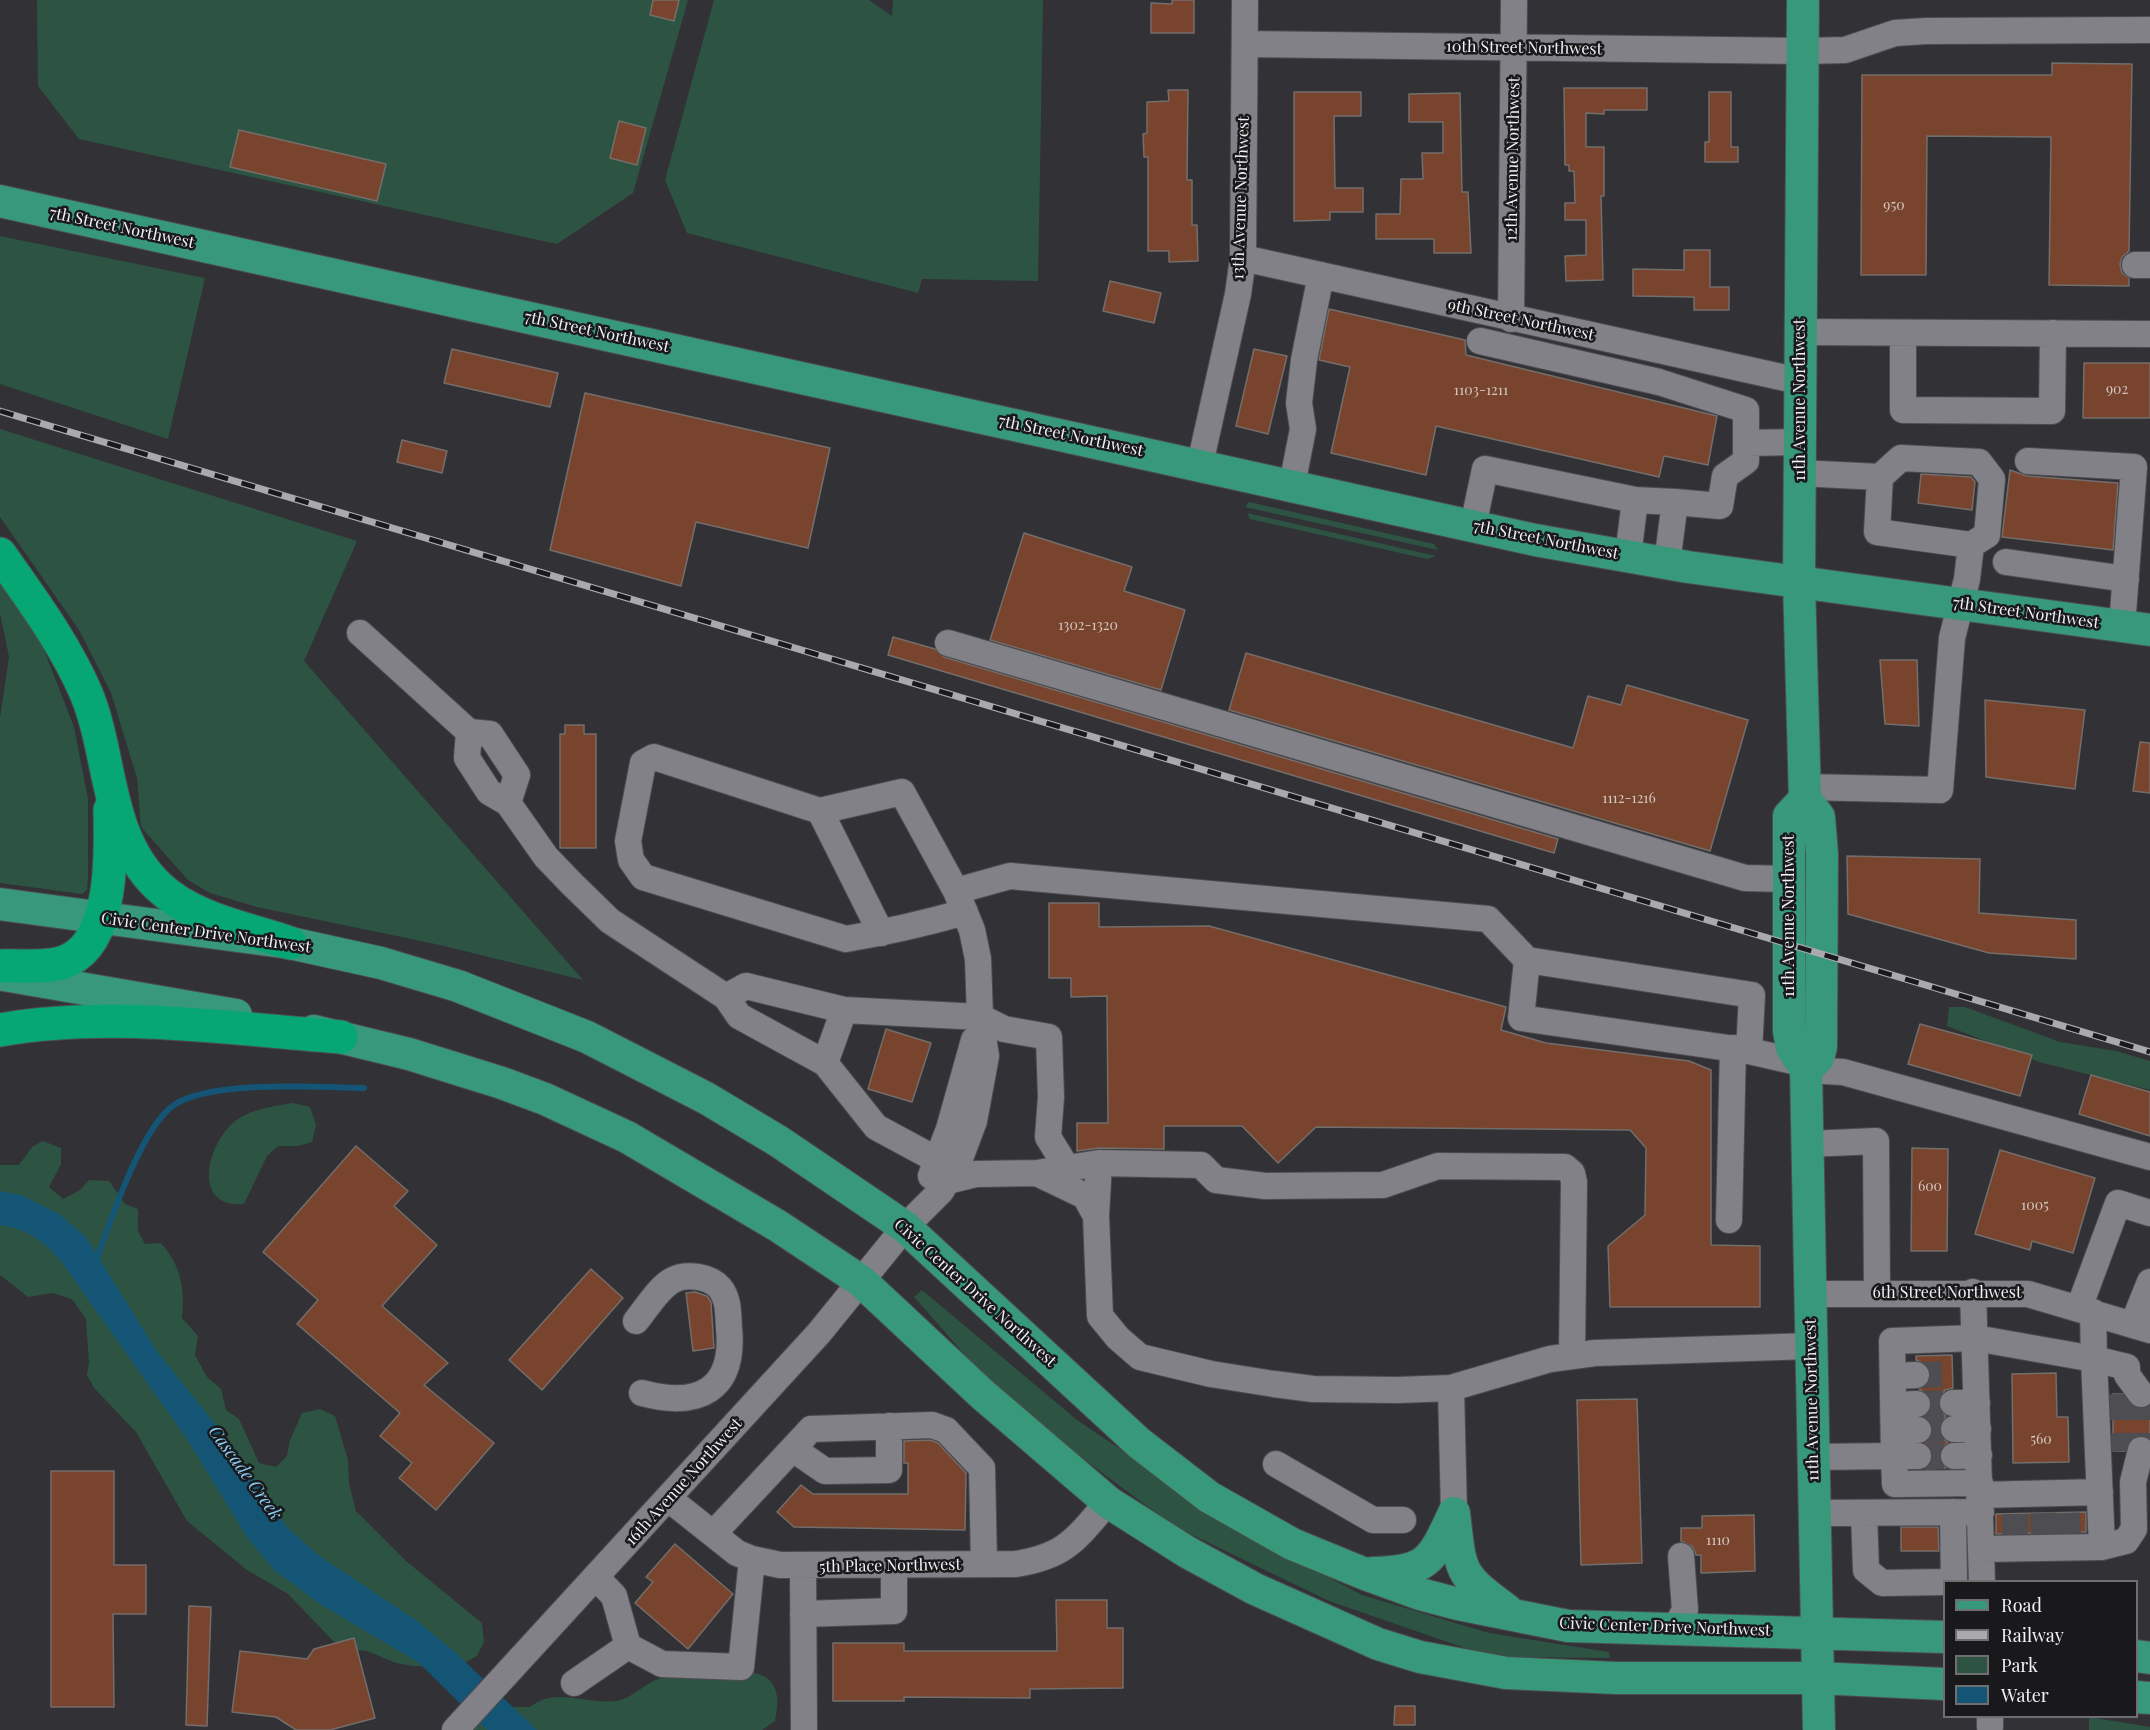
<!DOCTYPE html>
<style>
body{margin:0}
#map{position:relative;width:2150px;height:1730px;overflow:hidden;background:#313136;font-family:"Playfair Display",serif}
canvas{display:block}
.legend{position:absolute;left:1943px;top:1580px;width:195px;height:138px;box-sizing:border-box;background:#19191b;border:2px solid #6f6f72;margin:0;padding:8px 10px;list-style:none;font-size:18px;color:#f1f1f4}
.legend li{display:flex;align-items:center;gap:12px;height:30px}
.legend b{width:30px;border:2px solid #6f6f72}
</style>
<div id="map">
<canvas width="2150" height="1730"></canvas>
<ul class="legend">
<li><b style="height:8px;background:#37987a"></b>Road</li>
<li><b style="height:8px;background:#aaaaae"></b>Railway</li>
<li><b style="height:16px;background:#2d5442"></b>Park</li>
<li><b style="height:16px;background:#145474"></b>Water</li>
</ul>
</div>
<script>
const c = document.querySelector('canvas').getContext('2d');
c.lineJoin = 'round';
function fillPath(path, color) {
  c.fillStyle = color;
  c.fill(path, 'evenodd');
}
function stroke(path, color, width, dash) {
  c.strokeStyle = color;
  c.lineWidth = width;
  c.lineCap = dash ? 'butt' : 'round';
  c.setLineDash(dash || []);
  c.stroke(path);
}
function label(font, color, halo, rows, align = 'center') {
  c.font = font + ' "Playfair Display",serif';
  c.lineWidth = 5;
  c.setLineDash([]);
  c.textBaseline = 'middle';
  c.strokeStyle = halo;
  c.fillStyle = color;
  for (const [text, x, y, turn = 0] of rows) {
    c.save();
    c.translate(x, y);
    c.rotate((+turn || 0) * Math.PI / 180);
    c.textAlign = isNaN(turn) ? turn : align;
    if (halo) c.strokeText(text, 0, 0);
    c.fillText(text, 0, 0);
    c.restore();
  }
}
const green = new Path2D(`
 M37,0H688L633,193L557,244L79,139L38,86Z
 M714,0H869L892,16L893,0H1043L1038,281L922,279L918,293L687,233L665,180Z
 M0,236L205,278L168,439L0,384Z
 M0,429L357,541L304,661L583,980L440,945L257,907L210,893L188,880L141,827L137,778L111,693L79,630L0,517Z
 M1249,502L1434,544L1438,550L1245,507Z
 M1247,513L1436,556L1427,559L1250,519Z
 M0,574L41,642L74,727L88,799V877L87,890L82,894L0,883V718L9,657L0,613Z
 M1949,1007H1965L2060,1042L2116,1051L2150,1061V1090L2039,1062L1947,1026Z
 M293,1103L310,1107L316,1125L312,1142L298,1146H278L267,1156L244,1204C187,1209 209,1133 243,1116C258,1108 276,1106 293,1103Z
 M43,1141L61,1148V1164L49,1187L63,1199L80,1190L89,1180L109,1181L125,1204L138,1209V1231L145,1244L161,1243C181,1266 185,1288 182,1318L198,1336L195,1355L207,1377L221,1389L226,1410L239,1419L259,1463L276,1467L287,1456L290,1440L302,1413L320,1409L335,1416L348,1460L349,1484L356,1511L406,1561L482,1623L484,1642L477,1656L457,1667L413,1666L396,1663L367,1651L340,1648L288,1594L247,1570L187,1521L136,1432L94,1388L87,1375L89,1363L86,1319L72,1299L52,1293L28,1297L0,1275V1165H19L32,1147Z
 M922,1290L1077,1420L1242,1531L1362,1595L1489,1633L1609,1652L1610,1658L1491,1657L1329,1601L1174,1526L1078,1455L989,1382L914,1297Z
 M690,1669C710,1669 760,1666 772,1683C780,1694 777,1709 775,1721L762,1730H455L477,1707H530C556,1685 591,1707 621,1700C631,1697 641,1688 650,1683C662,1676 677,1673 690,1669Z
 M2089,1717L2150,1727V1730H2089Z`);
const water = new Path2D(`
 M0,1191L21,1195L59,1214L86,1237L156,1350L228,1440L286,1526L318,1555L417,1621L456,1653L537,1730H487L418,1662L320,1604L274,1570L247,1537L187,1439L61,1261C43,1241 28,1229 0,1225Z`);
const stream = new Path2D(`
 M95,1264C109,1225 141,1127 174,1105C212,1080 318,1087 364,1088`);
const building = new Path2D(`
 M653,0H679L674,21L650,15Z
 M1172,0H1194V33H1151V3L1172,4Z
 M2052,63L2132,64L2129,251L2122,257L2120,264L2122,273L2129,278V286L2049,285L2051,137L1927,136L1926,275H1861L1862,75H2052Z
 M1564,88H1647V110H1604V114L1586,113V147H1604V196H1601L1603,280L1566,281L1565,256L1586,255V220H1565V203H1575L1574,171H1569V165H1565Z
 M1168,90H1188L1187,180H1192V225H1197L1198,261L1169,262V251H1148V157H1144L1143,134L1147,133V102L1169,101Z
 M1294,92H1361V116H1334L1335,188H1363V212H1330V220L1294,221Z
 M1709,92H1731V147H1738V162H1705V142H1709Z
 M1460,93L1462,192H1468L1471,253H1434V239H1376V214H1400L1401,179H1423L1422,153H1443V122H1409V94Z
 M619,121L646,128L637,165L610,158Z
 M239,130L386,164L377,201L230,167Z
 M1684,250H1710V287H1729V310H1694V297L1633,296V269L1684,270Z
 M1110,281L1161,293L1154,323L1103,311Z
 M1329,309L1465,340L1466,355L1717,416L1708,465L1664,456L1659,477L1436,426L1426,475L1331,453L1350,367L1319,360Z
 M452,349L558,373L550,407L444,383Z
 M1254,349L1287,356L1268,434L1236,426Z
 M2084,363H2150V418H2083Z
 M585,393L830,448L808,548L696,522L681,586L550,550Z
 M402,440L447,451L442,473L397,462Z
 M2010,470L2027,476L2118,483L2113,550L2002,537Z
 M1921,474L1971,477L1975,482L1972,510L1918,503Z
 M1024,533L1132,567L1124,591L1185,610L1161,690L990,640Z
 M893,637L935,649L944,657L1558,839L1554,853L888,655Z
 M1246,653L1573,748L1588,696L1621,705L1627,685L1748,720L1710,851L1229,710Z
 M1880,660H1917L1919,726L1885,724Z
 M1985,700L2085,710L2075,789L1986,777Z
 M565,725H584V734H596V848H560V734H565Z
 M2140,742L2150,743V793L2133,791Z
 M1847,856L1980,859L1979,913L2076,920V959L1989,953L1848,914Z
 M1049,903H1099V927L1209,926L1506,1007L1501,1030L1546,1043L1689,1061L1711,1070V1245L1760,1246V1307H1610L1608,1246L1645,1215L1646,1148L1630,1130L1316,1127L1278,1163L1242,1126H1164V1149L1099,1148L1077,1151V1123H1108L1107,996L1071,997V978H1049Z
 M1920,1024L2032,1055L2020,1096L1908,1064Z
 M886,1029L931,1043L912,1102L868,1089Z
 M2091,1075L2150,1092V1136L2079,1114Z
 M356,1146L408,1191L394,1206L437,1245L382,1306L448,1363L424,1385L494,1443L436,1510L399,1478L412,1463L380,1436L400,1413L297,1324L318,1300L263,1252Z
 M1912,1148L1948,1149L1947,1251H1911Z
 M2000,1150L2095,1178L2073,1253L2032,1241L2030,1250L1975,1234Z
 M591,1269L623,1298L542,1390L509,1360Z
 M695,1292L707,1296L711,1302L714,1348L693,1351L686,1293Z
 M1952,1355L1953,1388L1945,1390L1938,1402L1940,1411L1946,1416L1939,1428L1941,1437L1948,1443L1941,1449L1939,1456L1946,1468L1926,1469L1933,1457L1931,1449L1925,1443L1933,1430L1931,1422L1925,1417L1930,1410L1932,1403L1929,1395L1919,1389L1929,1382L1931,1374L1928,1366L1916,1360V1356Z
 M2056,1373L2057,1417H2068L2069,1462L2013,1463L2012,1374Z
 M2113,1394H2123L2136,1408L2150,1406V1438L2136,1436L2130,1440L2125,1451H2113Z
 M1637,1399L1642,1563L1581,1565L1577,1400Z
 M930,1440L938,1443L966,1473L965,1530L794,1527L777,1512L801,1485L813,1494H908V1463H904V1441Z
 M51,1471H114V1565H146V1614H113L114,1707H51Z
 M2086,1512V1532L1996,1534V1514Z
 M1754,1515L1755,1571L1701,1573V1555H1696L1693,1547L1681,1541V1528H1702V1516Z
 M1901,1527H1938L1939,1551H1901Z
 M675,1544L733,1594L688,1649L635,1603L653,1582L646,1577Z
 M1056,1600H1107V1628H1123V1688L1030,1689V1698L904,1697V1701H833V1643H904V1651H1057Z
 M189,1606L211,1607L207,1726L186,1725Z
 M354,1638L375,1718L330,1730H296L276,1717L232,1712L240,1651L307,1659L314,1649Z
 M1395,1706H1415V1725H1394Z`);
const minorTunnel = new Path2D(`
 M1916,1375L1952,1374
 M2119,1394L2121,1451
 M2141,1394V1450
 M1917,1404L1953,1403
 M1918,1430L1954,1429
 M1918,1456H1954
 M2043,1513L2044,1535
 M2067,1513L2068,1534
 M2015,1514V1535`);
const minor = new Path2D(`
 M1245,44L1803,51L1845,50L1895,33L1926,31L2150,30
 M1243,258L1799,381
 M2135,265H2150
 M1511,319L1514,0
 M1800,332L2150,334
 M1903,333V410L2052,411L2053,333
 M1480,341L1659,382L1746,410V461L1725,476L1720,506L1675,502
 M1746,443L1799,442
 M2028,461L2134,467L2122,626
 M1200,464L1238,294L1243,258L1245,0
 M1799,473L1880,477L1877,532L1971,545L1967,579L1952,638L1940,790L1805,787
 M1880,477L1901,458L1979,462L1992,479L1987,535L1971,545
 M1292,485L1303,429L1299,403L1304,360L1321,275
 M1473,526L1485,469L1635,500L1675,502L1667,563
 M1628,556L1635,500
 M2006,562L2126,579
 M360,633L469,732L467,758L489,792L508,803L546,857L572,884L610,921L726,997L739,1016L825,1063L876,1127L939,1161
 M948,643L1745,878L1788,879
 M469,732L490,734L517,775L508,803
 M956,891L1010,876L1488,919L1527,960
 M881,933L820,811L654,757L643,763L628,841L631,860L643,877L846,939C887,932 926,923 965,912
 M726,997L746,986L844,1010
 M1749,1051L1752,995L1527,960L1521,1018L1749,1051L1802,1063
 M825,1063L844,1010L980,1017L1004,1029L1049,1037L1051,1097L1048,1137L1067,1168
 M1806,1070L1843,1072L2150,1157
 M1808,1144L1876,1141L1877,1292
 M1099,1163L1096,1216L1100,1316L1118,1338L1140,1357L1211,1374L1274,1384L1313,1389L1397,1390L1451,1388L1550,1359L1595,1353L1811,1346
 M1037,1173L1085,1196L1096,1216
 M931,1176L949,1129L974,1040
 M947,1181L976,1174L1037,1173L1099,1163L1201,1165L1216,1180L1265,1186L1383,1185L1438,1166L1565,1167L1572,1173L1574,1182L1572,1355
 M1729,1220L1733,1048
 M1973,1292L1982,1582
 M1810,1294H2028L2150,1330
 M2079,1308L2118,1203L2150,1213
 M2093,1312L2094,1359L2127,1367V1375L2141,1394
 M636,1321C646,1309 659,1287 673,1280C686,1273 710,1276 720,1288C729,1299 728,1314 729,1328C735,1391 698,1408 642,1393
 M2133,1324L2150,1282
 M1893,1376L1916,1375
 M1451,1388L1454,1513
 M1953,1403H1977
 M1894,1405L1917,1404
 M1954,1429H1978
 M1894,1431L1918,1430
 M793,1449L825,1471L889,1470V1426
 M1918,1456H1894L1892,1341L1975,1338L2094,1359L2102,1547L1982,1549
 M1954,1456L1979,1455
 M1813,1457L1894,1456L1895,1484L1980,1483
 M1276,1464L1373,1520H1403
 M1980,1495L2100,1492
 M669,1499L737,1553L752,1559L780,1565L1016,1564C1066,1556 1076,1539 1108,1502
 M1953,1512L1954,1582
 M1814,1513L1981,1512
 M1864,1513L1866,1570L1882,1583L1944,1582
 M713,1534L811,1429L932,1425L946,1430L982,1468L984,1564
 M2102,1547L2126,1541L2134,1529L2133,1482L2141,1450
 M803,1567L804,1730
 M803,1614L894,1611V1565
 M1662,1630L1678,1623L1685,1610L1681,1556
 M628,1646L662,1664L741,1667L752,1559
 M574,1683L628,1646L614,1596L596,1577
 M1990,1716V1727
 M455,1730L819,1333L905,1227L941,1191L959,1161L974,1121L986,1056L980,1017L978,959L972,930L956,891L902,792L820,811`);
const major = new Path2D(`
 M1803,0L1799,582L1805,799L1819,817L1822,854L1821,1047L1818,1058L1806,1070
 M0,201L1535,540L1688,567L2150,630
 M1805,799L1789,816V1031L1792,1048L1806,1070L1819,1730
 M0,904L290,943L381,963L458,986L587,1037L706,1098L778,1141L905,1227L1139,1443L1209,1497L1292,1544L1365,1574L1420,1594L1458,1604L1568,1626L1944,1637
 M4,975L236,1015
 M314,1031L409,1054L502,1083L545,1099L627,1137L778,1226L861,1281L982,1394L1108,1502L1187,1552L1255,1589L1378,1644L1420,1657L1506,1673L1616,1678H1818L1944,1684
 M1454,1513C1461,1573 1458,1574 1507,1610
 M1372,1573C1427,1571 1431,1563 1454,1513
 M2136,1656L2150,1658
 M2136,1697L2150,1698`);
const highway = new Path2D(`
 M0,554C31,599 64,642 86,693C112,755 105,836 158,886C192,919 247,928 290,943
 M0,966C21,965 50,969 69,960C114,939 111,851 110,810
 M0,1030C110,1010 231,1029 341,1037`);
const rail = new Path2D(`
 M0,411L2150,1052`);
const numberNames = [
 ["950",1894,206],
 ["902",2117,390],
 ["1103-1211",1481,391],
 ["1302-1320",1088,626],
 ["1112-1216",1629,799],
 ["600",1930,1187],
 ["1005",2035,1206],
 ["560",2041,1440],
 ["1110",1718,1541]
];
const streetNames = [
 ["10th Street Northwest",1524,48,1],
 ["12th Avenue Northwest",1513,159,-89],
 ["13th Avenue Northwest",1241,198,-88],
 ["7th Street Northwest",122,228,12],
 ["9th Street Northwest",1521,320,12],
 ["7th Street Northwest",597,332,12],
 ["11th Avenue Northwest",1800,400,-90],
 ["7th Street Northwest",1071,436,12],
 ["7th Street Northwest",1546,540,11],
 ["7th Street Northwest",2026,613,8],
 ["11th Avenue Northwest",1789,916,-90],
 ["Civic Center Drive Northwest",206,933,8],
 ["Civic Center Drive Northwest",975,1293,42],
 ["6th Street Northwest",1947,1293],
 ["11th Avenue Northwest",1812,1400,-91],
 ["16th Avenue Northwest",684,1482,-48],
 ["5th Place Northwest",890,1566,-1],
 ["Civic Center Drive Northwest",1665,1627,2]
];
const waterNames = [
 ["Cascade Creek",245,1473,54]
];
fillPath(green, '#2d5442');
fillPath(water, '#145474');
stroke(stream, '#145474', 6);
fillPath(building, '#79442e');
stroke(building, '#746e6b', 1.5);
stroke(minorTunnel, '#4e4e52', 26, [26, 13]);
stroke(minor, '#4d4d51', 28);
stroke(major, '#4d4d51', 34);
stroke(highway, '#4d4d51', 35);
stroke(minor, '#818187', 26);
stroke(major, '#37987a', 32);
stroke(highway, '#06a772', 33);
stroke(rail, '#aaaaae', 7);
stroke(rail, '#19191b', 4.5, [14]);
label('14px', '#d3c6c2', null, numberNames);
label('16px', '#f1f1f4', '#19191b', streetNames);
label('italic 18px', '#8acef6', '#19191b', waterNames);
</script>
